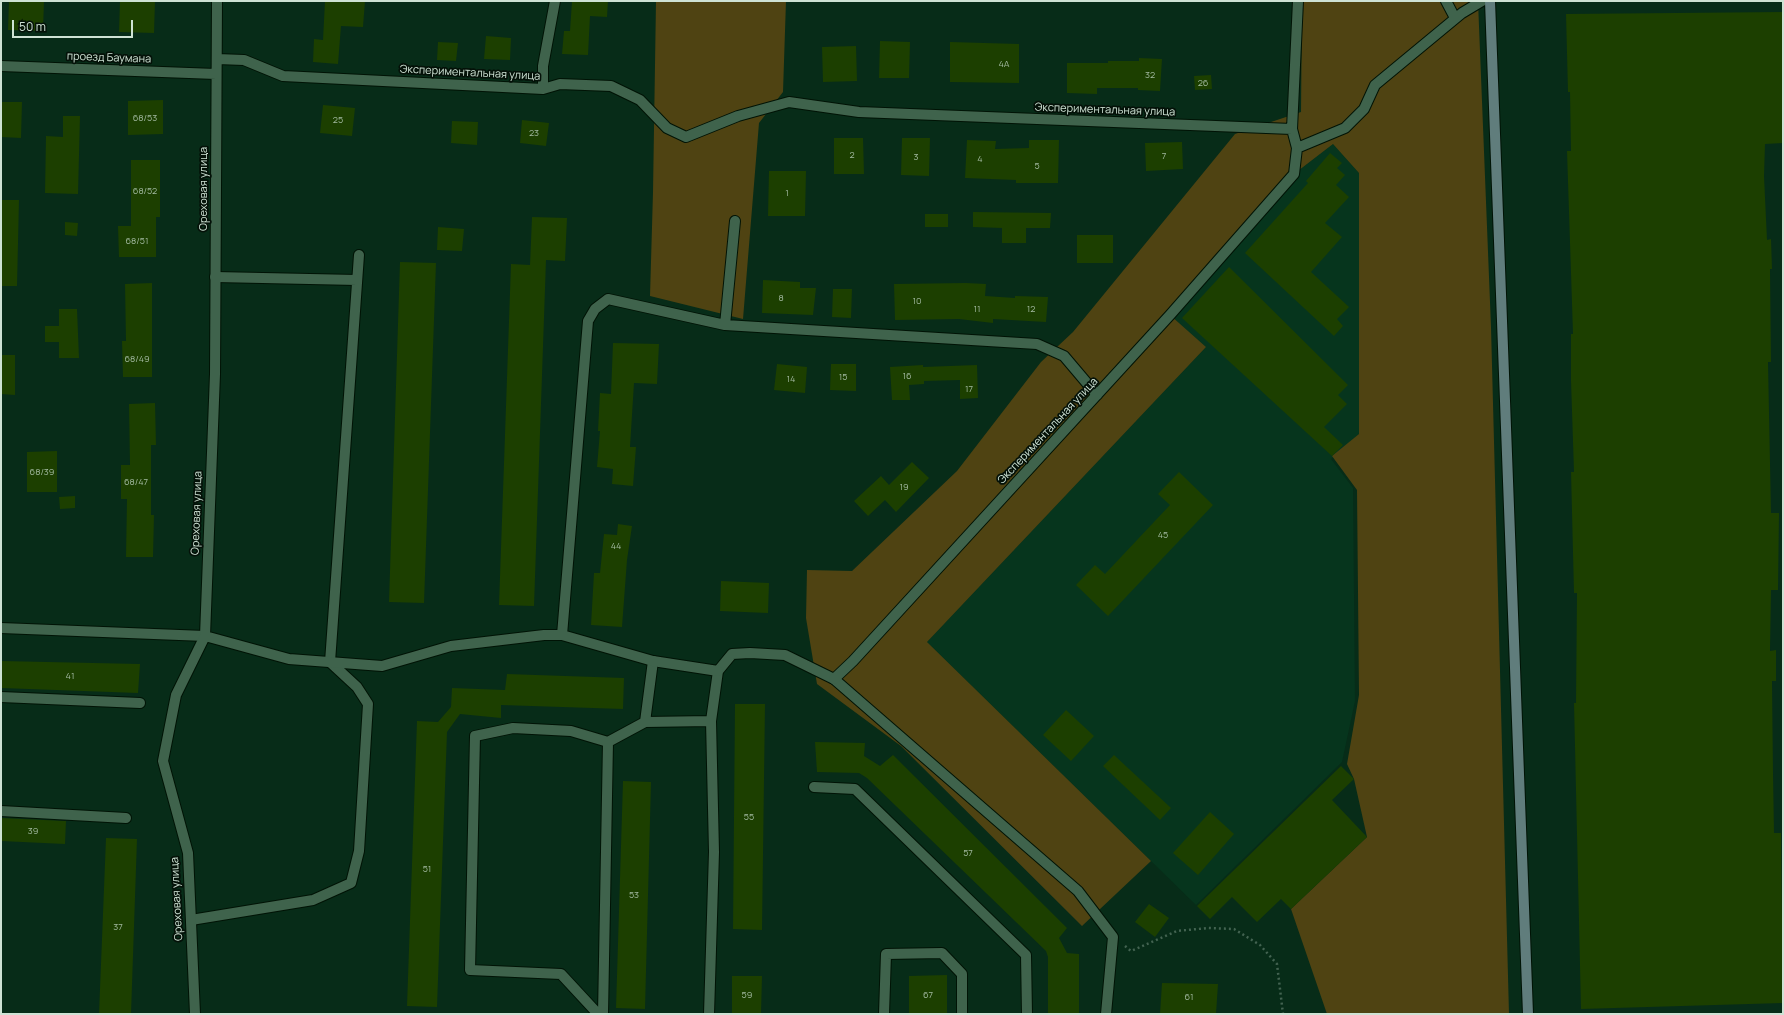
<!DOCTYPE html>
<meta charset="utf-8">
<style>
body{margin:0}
#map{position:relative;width:1784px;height:1015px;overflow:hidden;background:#072c18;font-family:Manrope,sans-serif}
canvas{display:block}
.frame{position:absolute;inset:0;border:2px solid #cee2d4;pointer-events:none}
.scale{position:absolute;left:12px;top:20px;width:121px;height:18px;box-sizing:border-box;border:2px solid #cee2d4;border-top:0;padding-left:5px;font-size:12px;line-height:14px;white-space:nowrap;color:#cee2d4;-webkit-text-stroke:3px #041108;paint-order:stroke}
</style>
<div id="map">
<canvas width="1784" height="1015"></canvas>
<div class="frame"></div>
<div class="scale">50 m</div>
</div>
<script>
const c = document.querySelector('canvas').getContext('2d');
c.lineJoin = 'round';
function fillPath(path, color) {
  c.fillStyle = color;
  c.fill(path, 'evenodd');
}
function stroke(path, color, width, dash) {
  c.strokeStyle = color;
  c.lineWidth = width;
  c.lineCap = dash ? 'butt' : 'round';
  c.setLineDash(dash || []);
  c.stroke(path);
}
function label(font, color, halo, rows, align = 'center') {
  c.font = font + ' Manrope,sans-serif';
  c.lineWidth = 3.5;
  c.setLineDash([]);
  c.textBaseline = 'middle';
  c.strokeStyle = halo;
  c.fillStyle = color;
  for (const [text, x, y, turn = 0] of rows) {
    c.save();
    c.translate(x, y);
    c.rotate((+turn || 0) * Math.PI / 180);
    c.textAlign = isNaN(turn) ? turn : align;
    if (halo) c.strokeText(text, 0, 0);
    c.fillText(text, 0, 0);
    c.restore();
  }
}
const built = new Path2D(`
 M1333,144L1359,173V434L1331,459L1353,488L1355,701L1342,762L1196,905L927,642L1206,347L1170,315L1294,174Z`);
const green = new Path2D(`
 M656,1H786L783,92L759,123L743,319L650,296L653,192Z
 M1302,1H1478L1491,327L1509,1014H1327L1291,909L1367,837L1354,779L1347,764L1359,695L1357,490L1332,456L1359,434V173L1333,144L1294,174L1170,315L1206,347L927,642L1151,861L1082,926L901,746L817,684L806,618L807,570L852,571L957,471L1041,362L1073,332L1235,134L1301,112Z`);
const building = new Path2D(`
 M9,1H44L43,31L8,30Z
 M120,1H155L154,33L119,32Z
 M325,1H365L363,27L341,26L338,64L313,62L314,39L323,40Z
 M572,1H608L607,17L590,16L588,55L562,54L564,31H570Z
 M1783,12V143L1765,144L1764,176L1767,240L1771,239L1772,269H1770L1771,362H1768L1771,513H1779L1778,590H1771L1770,651L1776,650V681H1772L1773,773L1774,833H1781L1783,1003L1581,1009L1574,703H1576L1577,593H1574L1571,472H1574L1571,381V334H1573L1567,151H1571L1570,92H1568L1566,14Z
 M486,36L511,38L510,60L484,59Z
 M880,41L910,42L909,78H879Z
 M438,42L458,43L456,61L437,60Z
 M950,42L1019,44V83L950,82Z
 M856,46L857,81L823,82L822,47Z
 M1139,58L1162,59L1160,91L1138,90V88H1097V94L1067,93V63H1108V61H1139Z
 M1211,75L1212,89L1195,90L1194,76Z
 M163,100V134L128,135V101Z
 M1,102H22L21,138L1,137Z
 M323,105L355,108L352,136L320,133Z
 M63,116H80L78,194L45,193L46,136L63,137Z
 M522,120L549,123L546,146L520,143Z
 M452,121L478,122L477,145L451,143Z
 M834,138H863L864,174H834Z
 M902,138H930L929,176L901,175Z
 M967,140L996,141L995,149L1029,148V140H1059L1058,183H1016V180L965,178Z
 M1182,142L1183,169L1146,171L1145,143Z
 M1330,153L1342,163L1337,168L1345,175L1336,185L1349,197L1325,223L1342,237L1311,272L1349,307L1337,319L1343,326L1334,336L1245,253L1308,183L1306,181Z
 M131,160H160V217H156V257H119L118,226H131Z
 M769,171H806L805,216H768Z
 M1,200H19L17,286H1Z
 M973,212L1051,213L1050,228H1026V243H1002V228L973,227Z
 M925,214H948V227H925Z
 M532,217L567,218L565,261L546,260L534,606L499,605L511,264L530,265Z
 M65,222L78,223L77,236L65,235Z
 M438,227L464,229L462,251L437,250Z
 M1077,235H1113V263H1077Z
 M400,262L436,263L424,603L389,602Z
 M1229,267L1348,385L1338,395L1347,404L1324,427L1343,445L1332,456L1182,318Z
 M763,280L800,282V288H816L813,315L762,313Z
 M152,283V377H123L122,341H126L125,284Z
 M966,283L986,284L985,296L1015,298V296L1048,297L1046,322L993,319V323L959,319L895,320L894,284Z
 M833,289H852L851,318L832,317Z
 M59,309H77L79,358H59V342H45V326H59Z
 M613,343L659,344L657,384L634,383L630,447H636L633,486L612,484L613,469L597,467L600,431H598L600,393L611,394Z
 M1,355H15V395L1,394Z
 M777,364L807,367L805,393L774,390Z
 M831,364H856V391L830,390Z
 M923,365V367L977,365L978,398L960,399V380L924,381V384L909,385L910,400H892L890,367Z
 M155,403L156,445H151V515H154L153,557H126L127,499H121V465H130L129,404Z
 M57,451V492H27V452Z
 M912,462L929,478L896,512L885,500L868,516L854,501L881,476L889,485Z
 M1179,472L1213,505L1108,616L1076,585L1095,565L1105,574L1170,505L1158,494Z
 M75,496V508L60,509L59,497Z
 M618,524L632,526L627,560L622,627L591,625L594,573H600L604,534L617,535Z
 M721,581L769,583L768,613L720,611Z
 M1,661L140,664L138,693L1,688Z
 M507,674L624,678L623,709L501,705V718L460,714L447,732L437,1007L407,1006L417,721L438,722L451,707L452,688L505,690Z
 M735,704H765L762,930L733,929Z
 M1066,710L1094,736L1071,761L1043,735Z
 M815,742L865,743L864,756L880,766L893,755L1067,928L1059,938L1067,953L1079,954V1014H1048V957L1046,951L867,778L859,773L817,772Z
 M1114,755L1171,808L1160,820L1103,766Z
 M1341,766L1354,779L1332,800L1367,837L1291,909L1281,899L1257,922L1232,897L1210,919L1197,906Z
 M623,781L651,782L645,1009L616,1008Z
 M1210,812L1234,834L1198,875L1173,853Z
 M1,818L66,821L65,844L1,841Z
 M106,838L137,839L131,1014H99Z
 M1149,904L1169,918L1155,937L1135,922Z
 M947,975V1014H909V976Z
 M732,976H762L761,1014H732Z
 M1162,983L1218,984L1216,1014H1160Z`);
const path = new Path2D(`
 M1125,946L1131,951L1177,931L1208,928L1234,929L1260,945L1277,964L1283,1014`);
const lane = new Path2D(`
 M215,277L357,280
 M1,628L205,636
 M1,697L140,703
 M645,722L653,661
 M608,742L645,722L711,721
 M814,787L855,789L1026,955L1027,1014
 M1,811L126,818
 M191,920L313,900L351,883L359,851L368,704L357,687L330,662L359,255
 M598,1014L561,974L470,970L475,736L513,728L571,731L608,742L603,1014
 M709,1014L714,852L711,721L718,671L732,654L750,653L785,655L834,679L1078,891L1113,937L1106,1014
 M884,1014L886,954L942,953L962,974V1014`);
const street = new Path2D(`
 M1446,1L1455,18
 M217,59L244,60L283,76L543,89L560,84L611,86L640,100L667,128L686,137L738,116L789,102L859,112L1292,129L1297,148L1294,174L1170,315L853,661L834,679
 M1,66L216,74
 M543,89V66L555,1
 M1292,129L1298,1
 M1297,148L1345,128L1364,109L1375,85L1462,13L1482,1
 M725,325L735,221
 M562,635L588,321L595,309L608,299L725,325L1037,344L1064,356L1097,395
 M205,636L289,659L382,666L451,646L544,635H562L653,661L718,671
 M195,1014L188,853L163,761L176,695L205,636L215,374L217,1`);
const secondary = new Path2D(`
 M1490,1L1528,1014`);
const numberNames = [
 ["4А",1004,64],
 ["32",1150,75],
 ["26",1203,83],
 ["68/53",145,118],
 ["25",338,120],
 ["23",534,133],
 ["2",852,155],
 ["7",1164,156],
 ["3",916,157],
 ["4",980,159],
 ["5",1037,166],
 ["68/52",145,191],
 ["1",787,193],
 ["68/51",137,241],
 ["8",781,298],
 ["10",917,301],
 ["11",977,309],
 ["12",1031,309],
 ["68/49",137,359],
 ["16",907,376],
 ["15",843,377],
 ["14",791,379],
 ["17",969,389],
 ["68/39",42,472],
 ["68/47",136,482],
 ["19",904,487],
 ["45",1163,535],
 ["44",616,546],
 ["41",70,676],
 ["55",749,817],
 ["39",33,831],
 ["57",968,853],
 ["51",427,869],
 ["53",634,895],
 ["37",118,927],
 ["59",747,995],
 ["67",928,995],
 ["61",1189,997]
];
const streetNames = [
 ["проезд Баумана",109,58,2],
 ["Экспериментальная улица",470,73,3],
 ["Экспериментальная улица",1105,110,2],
 ["Ореховая улица",204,189,-90],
 ["Экспериментальная улица",1048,431,-47],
 ["Ореховая улица",197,513,-88],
 ["Ореховая улица",177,899,-93]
];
fillPath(built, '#06351d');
fillPath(green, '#4f4312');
fillPath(building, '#1c3f00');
stroke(lane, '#001305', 12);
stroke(street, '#001305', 12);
stroke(secondary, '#001305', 12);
stroke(path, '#436351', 2.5, [2, 3]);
stroke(lane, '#3f634c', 10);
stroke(street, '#3f634c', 10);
stroke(secondary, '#607d7c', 10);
label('9px', '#a2b99f', null, numberNames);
label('11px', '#cee2d4', '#041108', streetNames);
</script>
